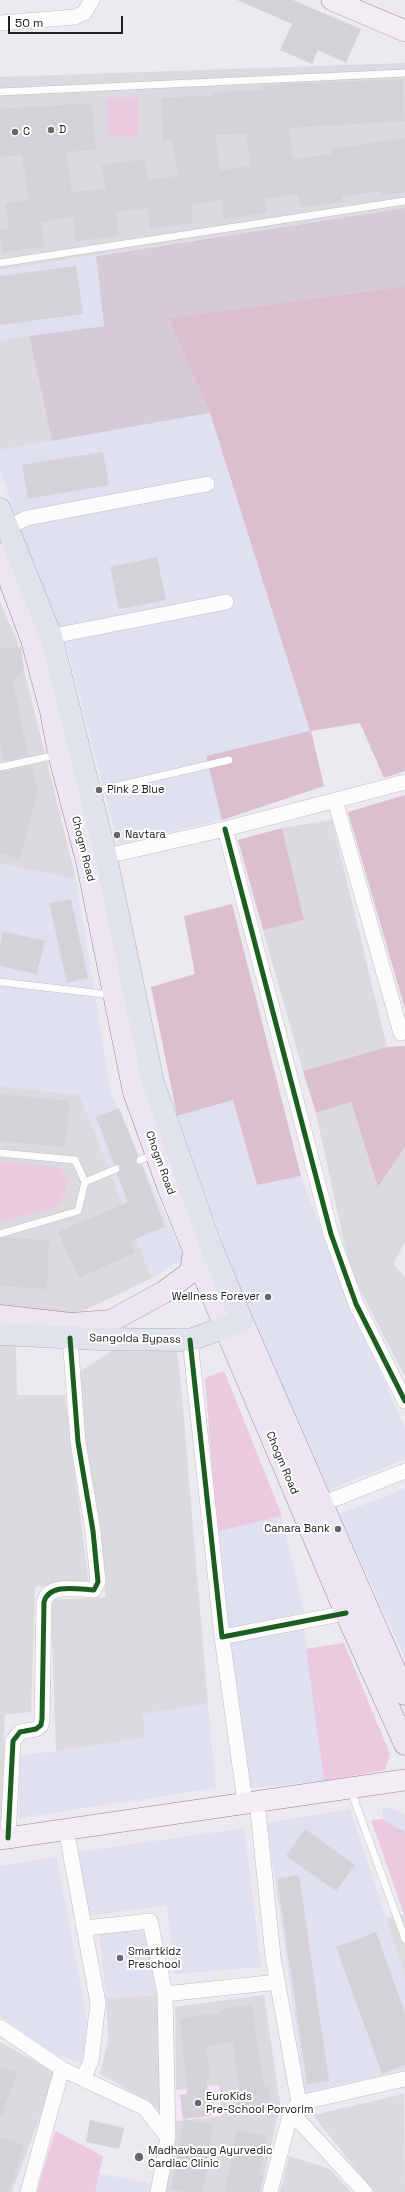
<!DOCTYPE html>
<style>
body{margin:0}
#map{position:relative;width:405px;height:2192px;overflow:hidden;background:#ece9ef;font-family:"Space Grotesk",sans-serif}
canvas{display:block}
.scale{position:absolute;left:8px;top:16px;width:115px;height:18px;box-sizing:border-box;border:2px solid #202020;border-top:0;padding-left:5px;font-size:12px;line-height:14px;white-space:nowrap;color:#202020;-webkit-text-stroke:3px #fff;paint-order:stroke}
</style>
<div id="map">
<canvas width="405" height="2192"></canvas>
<div class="scale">50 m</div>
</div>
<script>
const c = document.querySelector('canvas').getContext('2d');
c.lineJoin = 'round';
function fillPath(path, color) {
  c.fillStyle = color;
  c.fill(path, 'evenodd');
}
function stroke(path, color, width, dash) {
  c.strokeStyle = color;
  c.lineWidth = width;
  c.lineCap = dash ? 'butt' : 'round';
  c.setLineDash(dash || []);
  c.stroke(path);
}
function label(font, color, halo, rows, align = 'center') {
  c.font = font + ' "Space Grotesk",sans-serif';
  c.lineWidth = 4;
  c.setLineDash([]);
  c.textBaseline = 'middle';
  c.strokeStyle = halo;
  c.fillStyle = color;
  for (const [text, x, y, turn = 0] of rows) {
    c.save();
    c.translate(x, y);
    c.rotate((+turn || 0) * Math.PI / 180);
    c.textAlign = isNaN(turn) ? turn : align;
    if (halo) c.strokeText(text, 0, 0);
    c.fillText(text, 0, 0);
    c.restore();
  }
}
const residential = new Path2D(`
 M405,63V208L0,270V77Z
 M29,336L52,441L0,450V340Z
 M0,601L17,641L76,879L0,864Z
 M332,820L387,1047L303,1071L263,930L304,920L282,828Z
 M0,1086L80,1095L152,1278L75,1315L0,1306Z
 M351,1102L379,1186L405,1147V1242L393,1264L405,1277V1377L350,1270L316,1113Z
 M176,1344L181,1385L208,1704L143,1714L146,1738L56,1751L51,1600L106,1597L79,1388L82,1370L115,1349Z
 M0,1345H16L17,1395H65L89,1585L35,1587L31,1712L5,1715L2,1821H0Z
 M157,1995L163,2115L149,2102L100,2074L108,2040L106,1998Z
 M264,1995L280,2104L261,2192H164L176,2132V2121L221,2116L219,2085L176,2090L175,2007Z
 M0,2042L56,2073L12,2192H0Z
 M404,2094L405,2192H374L313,2115Z
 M289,2156L330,2169L351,2192H280Z`);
const commercial = new Path2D(`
 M96,256L104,326L0,340V270Z
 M210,413L311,731L206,756L222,820L118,844L66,644L20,528L0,470V450Z
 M0,864L76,879L111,1093L184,1258L152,1278L80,1095L0,1086Z
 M233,1100L257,1185L301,1176L333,1262L405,1429V1459L329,1490L244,1300L177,1116Z
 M405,1489V1658L339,1514Z
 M282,1516L304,1612L227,1629L217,1532Z
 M304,1629L324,1781L246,1789L230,1642Z
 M208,1704L216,1788L19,1818L20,1756L145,1738L143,1714Z
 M383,1806L399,1811L405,1815V1832L382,1819Z
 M350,1809L405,1978V2070L305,2093L267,1823Z
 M244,1828L261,1967L174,1974L167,1905L89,1916L77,1852Z
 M57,1857L87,2020L82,2063L56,2055L0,2016V1866Z
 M145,1927L157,1995L106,1998L99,1932Z
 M99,2173L151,2184L149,2192H95Z`);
const education = new Path2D(`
 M219,2085L221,2116L176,2121V2090Z`);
const construction = new Path2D(`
 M405,208V286L170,318L210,413L52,441L29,336L104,326L96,256Z`);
const grass = new Path2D(`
 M138,97L139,136L108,137L107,98Z
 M0,1161L60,1168L68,1182L65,1193L56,1207L0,1222Z
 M224,1371L282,1516L217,1532L205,1378Z
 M344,1643L390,1754L385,1770L324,1781L306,1649Z
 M382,1819L405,1832V1917L371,1820Z
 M55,2131L103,2156L95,2192H37Z`);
const forest = new Path2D(`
 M405,286V771L384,778L360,723L311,731L324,786L222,820L206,756L310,731L210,413L169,318Z
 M405,795V1009L348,812Z
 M282,828L304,920L263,930L238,840Z
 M232,904L301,1176L257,1185L233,1100L177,1116L151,987L195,974L184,916Z
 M405,1046V1147L378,1187L351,1102L316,1113L303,1071L387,1047Z`);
const parking = new Path2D(`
 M405,1914V1978L386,1918Z`);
const building = new Path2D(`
 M237,0H293L361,29L346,63L318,50L312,64L280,50L292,24Z
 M402,79L405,121L289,128L293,159L331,154L330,149L405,138V192L382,195V191L342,196L343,202L300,207L298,194L265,199L267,213L224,219L222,200L191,205L193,223L150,229L148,208L116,212L119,236L76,241L73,217L41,222L45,247L2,252L0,230L9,228L5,203L29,200L22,155L0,157V109L92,103L96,150L66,152L72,192L106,189L102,165L145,159L148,180L178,176L172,141H163L161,98L213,95V92L263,90V85ZM246,134L251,166L220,170L215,135Z
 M76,266L83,314L0,325V276Z
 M103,452L109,485L28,499L22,465Z
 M157,557L166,600L119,609L110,567Z
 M21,647L24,670L13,681L28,756L4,761L0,743V648Z
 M31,766L38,790L20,859L0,853V772Z
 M71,899L88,978L67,983L49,903Z
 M3,932L45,940L37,974L0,966V948Z
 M0,1094L70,1101L65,1147L0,1141Z
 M119,1108L138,1155L135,1161L137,1164L142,1165L165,1227L130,1241L135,1253L79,1278L58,1232L128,1202L117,1174L121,1167L119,1165L114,1164L96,1117Z
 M6,1238L49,1240L47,1289L0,1286V1239Z
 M305,1829L355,1865L336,1891L286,1856Z
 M299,1875L329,2081L307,2084L277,1879Z
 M376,1932L405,2013V2065L382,2074L336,1947Z
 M252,2005L264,2087L268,2086L271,2108L239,2112L236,2090H239L233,2042L206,2046L210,2078L206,2079L211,2116L183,2119L180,2095L187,2094L180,2018L221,2013V2009Z
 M0,2067L17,2072L2,2115H0Z
 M184,2119L214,2125L204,2169L207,2170L202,2192H185L171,2189Z
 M90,2120L124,2128L119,2149L86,2142Z
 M237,2130L267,2136L259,2175L263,2176L260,2192H225Z
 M0,2137L24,2145L9,2192H0Z`);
const lane = new Path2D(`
 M0,92L405,73
 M0,263L405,201
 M0,767L57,755
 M92,792L229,760
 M0,982L112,995
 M0,1153L75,1160L85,1182L78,1211L0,1234
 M140,1160L155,1154
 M85,1182L116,1169
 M351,1791L405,1939`);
const street = new Path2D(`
 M0,23L75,17L84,13L92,0
 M0,531L27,518L207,484
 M43,638L226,602
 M335,800L401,1033
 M225,829L331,1234L356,1304L405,1401
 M98,858L225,829L405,782
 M190,1340L222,1637L346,1613
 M322,1504L405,1471
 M222,1637L245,1802
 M257,1801L273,1957L299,2103
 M66,1829L98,2003L91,2061L83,2079
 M8,1838L13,1741L20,1732L36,1729L41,1725L42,1719L44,1602C49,1583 77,1589 94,1590L98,1582L93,1531L78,1442L70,1338
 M85,1928L150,1921L165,1994L168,2138
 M165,1994L278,1982
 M0,2027L62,2069L145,2108L168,2138L158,2192
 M28,2192L62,2069
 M270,2192L291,2112
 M365,2192L291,2112L299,2103L404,2079`);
const secondary = new Path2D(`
 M332,0L405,31
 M0,1839L405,1780`);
const primary = new Path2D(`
 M0,554L32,640L51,711L59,754L87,861L134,1092L169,1189L228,1334L346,1613L405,1744
 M0,1316L71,1324L111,1321L164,1292L191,1272L194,1251
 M242,1321L405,1694`);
const highway = new Path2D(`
 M0,509L51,636L106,857L153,1082L211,1246L242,1321L190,1340L99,1339L0,1334`);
const cycleway = new Path2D(`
 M225,829L331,1234L356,1304L405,1401
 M190,1340L222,1637L346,1613
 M8,1838L13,1741L20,1732L36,1729L41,1725L42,1719L44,1602C49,1583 77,1589 94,1590L98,1582L93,1531L78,1442L70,1338`);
const markers = [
 [51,130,4,"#676668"],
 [15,132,4,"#676668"],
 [99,790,4,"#676668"],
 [117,835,4,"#676668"],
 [268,1297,4,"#676668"],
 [338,1529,4,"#676668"],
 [120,1958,4,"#676668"],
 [198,2103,4,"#676668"],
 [139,2157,5,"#676668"]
];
const poiNames = [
 ["D",59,130],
 ["C",23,132],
 ["Pink 2 Blue",107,790],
 ["Navtara",125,835],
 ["Wellness Forever",260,1297,"right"],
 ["Canara Bank",330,1529,"right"],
 ["Smartkidz",128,1952],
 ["Preschool",128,1965],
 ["EuroKids",206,2097],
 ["Pre-School Porvorim",206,2110],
 ["Madhavbaug Ayurvedic",148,2151],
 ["Cardiac Clinic",148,2164]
];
const streetNames = [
 ["Chogm Road",83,849,76],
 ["Chogm Road",160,1163,70],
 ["Sangolda Bypass",135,1339,1],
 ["Chogm Road",282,1463,67]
];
fillPath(residential, '#dcdade');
fillPath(commercial, '#e0e1f0');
fillPath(education, '#f4e5f8');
fillPath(construction, '#d5cbd8');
fillPath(grass, '#ebc9e0');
fillPath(forest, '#dcbfce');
fillPath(parking, '#dcdbdd');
fillPath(building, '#d4d2d7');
stroke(lane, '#c1bfc2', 8);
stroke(street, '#c1bfc2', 16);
stroke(secondary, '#978099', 22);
stroke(primary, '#9685a5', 23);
stroke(highway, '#a1b0c4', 23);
stroke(lane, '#fcfcfd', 7);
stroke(street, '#fcfcfd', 15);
stroke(secondary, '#f3ecf4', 21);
stroke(primary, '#ebe6f2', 22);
stroke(highway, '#e0e3eb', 22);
stroke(cycleway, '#1b5e20', 5);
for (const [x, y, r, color] of markers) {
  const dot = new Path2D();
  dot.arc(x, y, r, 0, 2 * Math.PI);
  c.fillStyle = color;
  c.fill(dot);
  stroke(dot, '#fff', 1.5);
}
label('11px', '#202020', '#fff', poiNames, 'left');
label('11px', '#202020', '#fff', streetNames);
</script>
